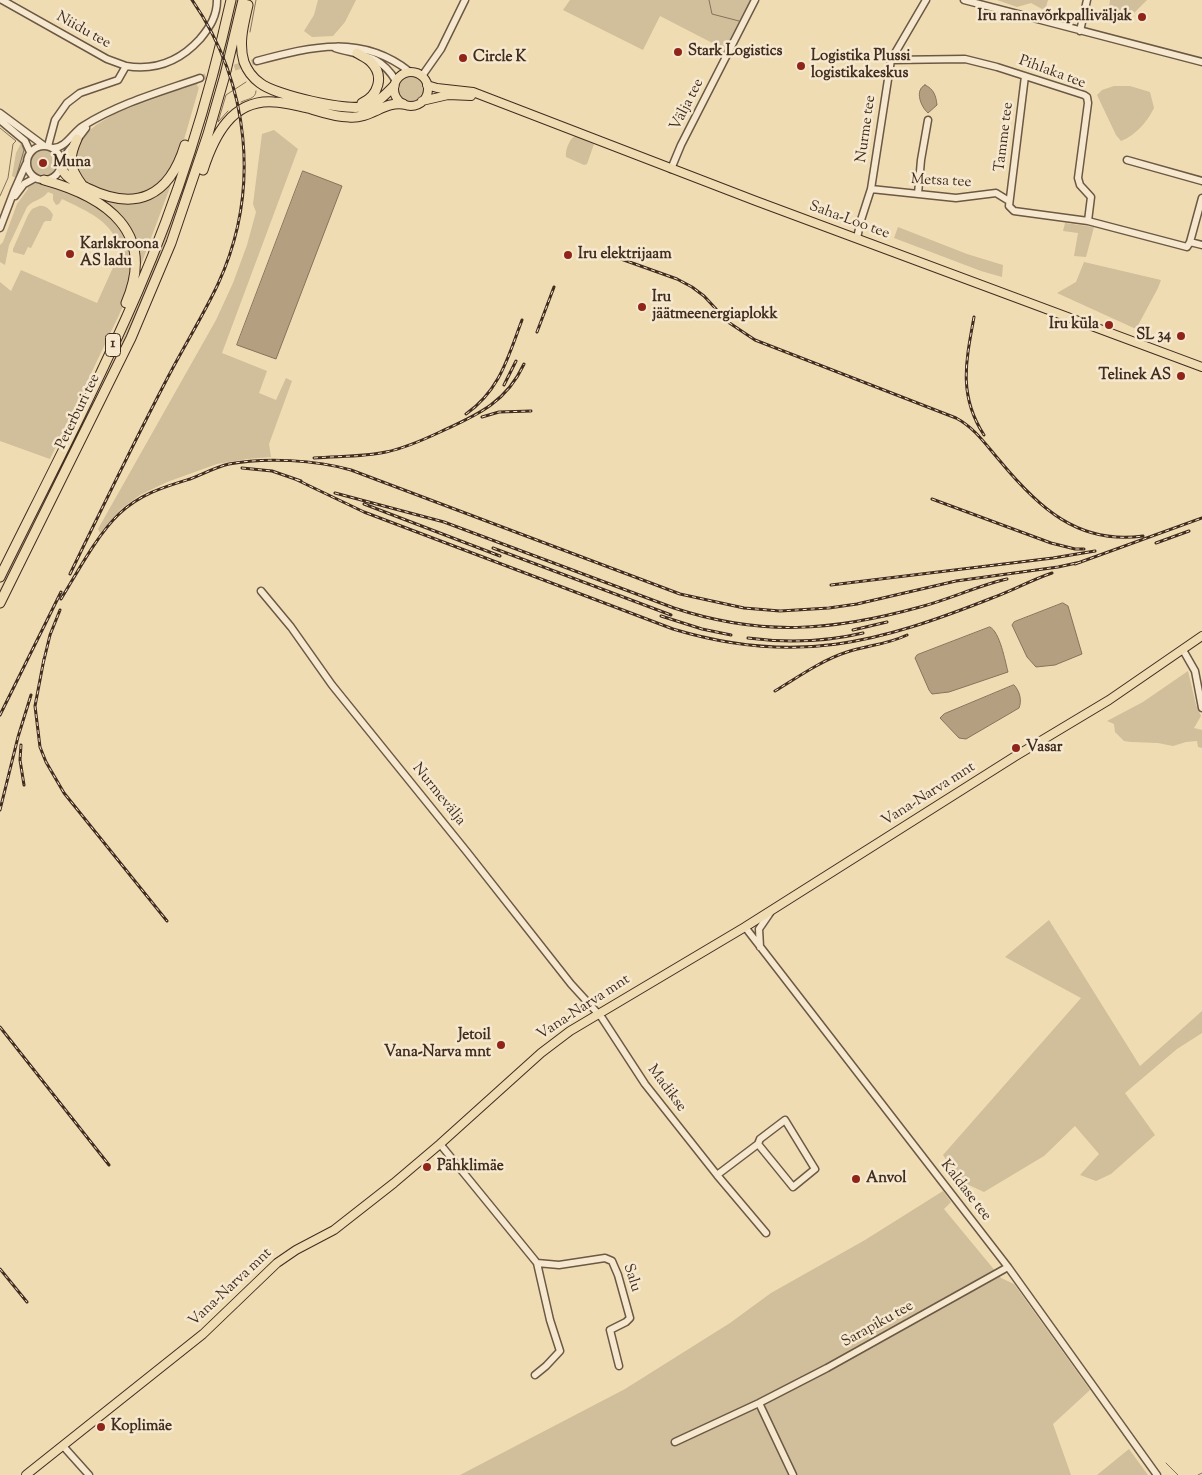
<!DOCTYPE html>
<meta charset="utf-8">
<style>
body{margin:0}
canvas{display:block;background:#efdcb3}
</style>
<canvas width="1202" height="1475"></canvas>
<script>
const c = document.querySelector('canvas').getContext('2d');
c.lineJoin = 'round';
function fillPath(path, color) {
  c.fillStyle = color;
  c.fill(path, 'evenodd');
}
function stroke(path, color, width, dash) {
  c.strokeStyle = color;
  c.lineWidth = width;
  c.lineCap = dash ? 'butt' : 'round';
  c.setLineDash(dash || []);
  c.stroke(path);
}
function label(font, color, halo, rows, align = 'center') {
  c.font = font + ' "Sorts Mill Goudy",serif';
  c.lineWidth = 5;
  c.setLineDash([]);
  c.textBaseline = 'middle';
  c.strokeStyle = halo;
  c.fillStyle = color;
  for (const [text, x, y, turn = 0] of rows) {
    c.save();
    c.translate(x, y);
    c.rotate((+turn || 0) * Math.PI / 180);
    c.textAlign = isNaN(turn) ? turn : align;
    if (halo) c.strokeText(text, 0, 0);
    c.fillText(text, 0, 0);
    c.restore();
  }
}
const green = new Path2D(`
 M235,0H238C215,91 190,180 156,267C112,380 54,487 0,595V589C58,473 120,358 166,236C195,159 215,80 235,0Z
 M318,0H356L345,22L333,36L312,37L304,31L314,15Z
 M570,0H751L726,50L660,16L643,50L563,10Z
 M997,0H1048L1046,7L1042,9L1031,3L1017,7Z
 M1110,0H1147L1129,18L1109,7Z
 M397 89a14 14 0 1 1 28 0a14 14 0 1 1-28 0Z
 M197,83L198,88L200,84L181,150L163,181L147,192L118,197L84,182L73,163V157L82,137L96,125L116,113Z
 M1114,86H1130L1150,92L1154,108C1147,122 1136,135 1121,141L1116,135L1097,95L1102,90Z
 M274,130L298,149L222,353L267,371L259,393L276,400L286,378L292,381L269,444L271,457L247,459L217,464L167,482L140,495L121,509L100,533L98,529L216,320L233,283L247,245L256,212L253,204L262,134Z
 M575,136L594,144L587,164L584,165L566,157C565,151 569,139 575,136Z
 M22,141C29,155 24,165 18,179L12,176L16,153Z
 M30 163a14 14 0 1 1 28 0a14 14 0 1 1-28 0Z
 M175,174L136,278C135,264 136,249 132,235C126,209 93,196 72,184C87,191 115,208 132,203C141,200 166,181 175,174Z
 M37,182L52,185L82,197L111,215L130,246L132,269L124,304L119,315L50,459L0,441V282L11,291L21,270L97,303L120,252C115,222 87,211 62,199L59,204L56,205L53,200V194L48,192C42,200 33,200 27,207L9,245L5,265L0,262V245L3,242L17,204L28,189L26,185Z
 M39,206C45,205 50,209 53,215L51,221H46L44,222L31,248L28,247L24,255L13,252V249L28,215L32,209Z
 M1065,223L1094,227L1086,257L1074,256L1078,233L1063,231Z
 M898,227L967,254L1003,265L1002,277L981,271L894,238Z
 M1084,262L1161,280L1158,288L1136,329L1057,293L1076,282Z
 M1188,671L1196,705L1201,716L1194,728L1202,730V748L1198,747L1197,741L1186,742L1173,746L1158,743L1131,742L1124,741L1115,732L1114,724L1107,721L1143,702Z
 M1049,920L1140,1066L1202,1011V1033L1177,1049L1125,1093L1155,1135L1111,1174L1096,1181L1080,1175L1099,1154L1075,1126L1044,1156L984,1192L960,1181L943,1155L1081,998L1005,957Z
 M943,1191L951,1202L944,1209L1001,1278L1014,1284L1090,1390L1053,1424L1071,1475H460L625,1389L730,1323L771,1293L865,1240Z
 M1129,1449L1148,1475H1097Z`);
const water = new Path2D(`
 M925,85C934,89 936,96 937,105L928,113C921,107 914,90 925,85Z
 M303,171L342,186L276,359L237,345Z
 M1063,603L1068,606L1082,654L1055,665L1036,667L1027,657L1012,625L1014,622Z
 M990,627C1000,632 1005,661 1008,672L949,692L932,694L929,690L915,658L917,655Z
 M1014,685C1020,691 1022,701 1019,708L966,739L959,738L940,718L944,714Z`);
const stream = new Path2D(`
 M709,0L712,14L739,21
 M250,32L256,0
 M241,102C247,99 256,99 256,91
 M228,111L218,122L226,95L246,82
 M0,128L16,141L13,144L8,178L0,196
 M17,174L24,150L22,145
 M1166,1463L1178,1475
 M1198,1475L1202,1473`);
const minorTunnel = new Path2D(`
 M200,78L257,61`);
const minor = new Path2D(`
 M2,0L107,59L126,66
 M964,0L1202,62
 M1080,31L1087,0
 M335,48C362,56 380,54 396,81
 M891,60L965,59L997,67L1084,95L1087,97L1088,103L1078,178L1080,185L1091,197L1088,221L1187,247L1190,242L1202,245
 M257,61C313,46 362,34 410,72
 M422,76L441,49L465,0
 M1025,76L1009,206L1014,211L1088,221
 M0,113L43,145
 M0,120L25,141L30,152
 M27 163a17 17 0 1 1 34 0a17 17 0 1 1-34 0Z
 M48,146L55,120L67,103L80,93L118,80L126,66C156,71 180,61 200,39C210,27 217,16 217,0
 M53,148C66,148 73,132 83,126C120,103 160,92 200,78
 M1127,160L1202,181
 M61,161L86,128
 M671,169L681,145L755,0
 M871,189L956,198L996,193L1009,201
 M918,194L921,160L928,120
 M15,196L24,184L35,178
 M0,228L14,191L26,164
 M857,238L861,220L871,189L891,60L926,0
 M1190,242L1202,198
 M261,591L291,627L332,685L467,852L571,984L602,1018L645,1084L717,1175L766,1233
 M1183,650L1195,671L1202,708
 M745,927L1008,1267L1157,1475
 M760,947L759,929L770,913
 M440,1144L533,1258L537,1263L550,1320L560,1351L546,1366L535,1375
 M717,1175L758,1144L793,1187L815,1169L785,1120L760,1139L758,1144
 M537,1263L559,1265L605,1258L612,1261L618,1275L630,1318L626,1322L610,1330L619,1366
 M759,1403L793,1475
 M675,1442L759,1403L827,1368L1008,1267
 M63,1446L89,1475`);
const major = new Path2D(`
 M394 89a17 17 0 1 1 34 0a17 17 0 1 1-34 0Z
 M427,85L437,88L473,92L756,201L1202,367
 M422,101L448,95L471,96
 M26,1475L203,1334L277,1263L296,1250L334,1230L394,1183L440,1144L541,1053L570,1031L745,927L1014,757L1109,700L1202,636`);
const highway = new Path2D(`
 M248,5C244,23 238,43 244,62C247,70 253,78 260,83C275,95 348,112 367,106C378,103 386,94 394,86
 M357,53C362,56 367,58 371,62C385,76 378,96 362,103
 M77,139C68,159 69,167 82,185
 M61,167C66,179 76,182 87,188C136,212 169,197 185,145
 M203,170C214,136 232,99 274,102C285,102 297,106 308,108C321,112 335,117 349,117C370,119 385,101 403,104
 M44,180C106,197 157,232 126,303
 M0,577C47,482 96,388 138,291C178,198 209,99 231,0
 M0,603L131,338L171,243L208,134L225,75L243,0`);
const rail = new Path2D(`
 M621,259L677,279L692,287L704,296L728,322L755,340L956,418C975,428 986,445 1000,461C1038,507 1078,545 1143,536
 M974,317C966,361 958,395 984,435
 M537,332L554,287
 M504,385L516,361
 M466,414C500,390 508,357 522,320
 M482,417L499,412L531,411
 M314,458C338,456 363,457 386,452C405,448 423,440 440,432C477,415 506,403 524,364
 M242,468L272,471L301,481
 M295,479L364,512L673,629C795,666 878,643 992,598C1012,591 1031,580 1052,573
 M335,493L444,522L674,608C762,637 833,631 920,607C950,599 977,586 1007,579
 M932,499L1051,543L1075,549H1084
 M364,504L500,556
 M1156,543L1189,531
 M493,548L671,615
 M1075,564L1202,518
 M70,574C102,508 134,442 168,377C184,346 203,316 218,284C261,191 250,84 192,0
 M831,585L1053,558L1095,551
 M61,599C77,573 97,535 119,514C140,494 164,487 190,479C203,474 216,467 229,464C265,457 316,460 351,470L680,594L744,608L780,611L829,608L857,604L956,581L1058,567L1081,562
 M661,616L702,629L731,635
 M853,630L887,622
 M748,638C786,643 825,642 863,633
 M44,659L35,706L40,747L46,762L64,793L167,921
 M43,664L50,635L60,610
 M775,691C798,677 822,660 847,652C868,645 886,645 907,635
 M0,715L61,592
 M21,745L20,760L24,785
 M0,810L18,737L31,695
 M0,1027L109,1165
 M0,1269L27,1302`);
const markers = [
 [1142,17,5,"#8f2418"],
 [678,52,5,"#8f2418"],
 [463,58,5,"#8f2418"],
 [801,66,5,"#8f2418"],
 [43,163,5,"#8f2418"],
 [70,254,5,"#8f2418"],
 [568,255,5,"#8f2418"],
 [642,307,5,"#8f2418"],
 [1109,325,5,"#8f2418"],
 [1181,336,5,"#8f2418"],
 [1181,376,5,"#8f2418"],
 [1016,748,5,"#8f2418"],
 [501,1045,5,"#8f2418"],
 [427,1167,5,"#8f2418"],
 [856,1179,5,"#8f2418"],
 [101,1427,5,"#8f2418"]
];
const shields = [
 [113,345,15]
];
const shieldNames = [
 ["1",113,345]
];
const poiNames = [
 ["Iru rannavõrkpalliväljak",1132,17,"right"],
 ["Stark Logistics",688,52],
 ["Logistika Plussi",811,57],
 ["logistikakeskus",811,74],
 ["Circle K",473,58],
 ["Muna",53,163],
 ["Karlskroona",80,245],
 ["AS ladu",80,262],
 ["Iru elektrijaam",578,255],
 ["Iru",652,298],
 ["jäätmeenergiaplokk",652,315],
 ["Iru küla",1099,325,"right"],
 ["SL 34",1171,336,"right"],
 ["Telinek AS",1171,376,"right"],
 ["Vasar",1026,748],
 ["Jetoil",491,1036,"right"],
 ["Vana-Narva mnt",491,1053,"right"],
 ["Pähklimäe",437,1167],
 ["Anvol",866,1179],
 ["Koplimäe",111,1427]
];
const streetNames = [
 ["Niidu tee",83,31,29],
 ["Pihlaka tee",1052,73,20],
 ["Välja tee",688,105,-63],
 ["Nurme tee",867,129,-82],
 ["Tamme tee",1005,137,-83],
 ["Metsa tee",941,182,3],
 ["Saha-Loo tee",849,221,20],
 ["Peterburi tee",79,412,-64],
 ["Nurmevälja",438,795,51],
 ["Vana-Narva mnt",929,795,-32],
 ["Vana-Narva mnt",584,1008,-33],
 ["Madikse",666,1089,53],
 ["Kaldase tee",965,1191,52],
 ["Salu",631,1278,72],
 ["Vana-Narva mnt",231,1288,-43],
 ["Sarapiku tee",878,1325,-29]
];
fillPath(green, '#d1be9a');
fillPath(water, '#b4a081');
stroke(water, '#86725a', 1);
stroke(stream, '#86725a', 1);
stroke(minorTunnel, '#ccb995', 6, [6, 3]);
stroke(minor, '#6c5844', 9);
stroke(major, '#412c1f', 10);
stroke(highway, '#412c1f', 11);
stroke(minor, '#f5e8ce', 6);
stroke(major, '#efdcb3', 8);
stroke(highway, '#efdcb3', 9);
stroke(rail, '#412c1f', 3);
stroke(rail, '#f5e8ce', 1, [4]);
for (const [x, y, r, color] of markers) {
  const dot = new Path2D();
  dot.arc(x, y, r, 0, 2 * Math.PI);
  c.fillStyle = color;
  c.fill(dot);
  stroke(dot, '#f5e8ce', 2);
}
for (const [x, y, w] of shields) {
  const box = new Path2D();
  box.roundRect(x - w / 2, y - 11.5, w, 23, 4);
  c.fillStyle = '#f5e8ce';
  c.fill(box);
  stroke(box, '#412c1f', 1);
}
label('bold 14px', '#412c1f', null, shieldNames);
label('bold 15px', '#412c1f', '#f5e8ce', poiNames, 'left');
label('15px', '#412c1f', '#f5e8ce', streetNames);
</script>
